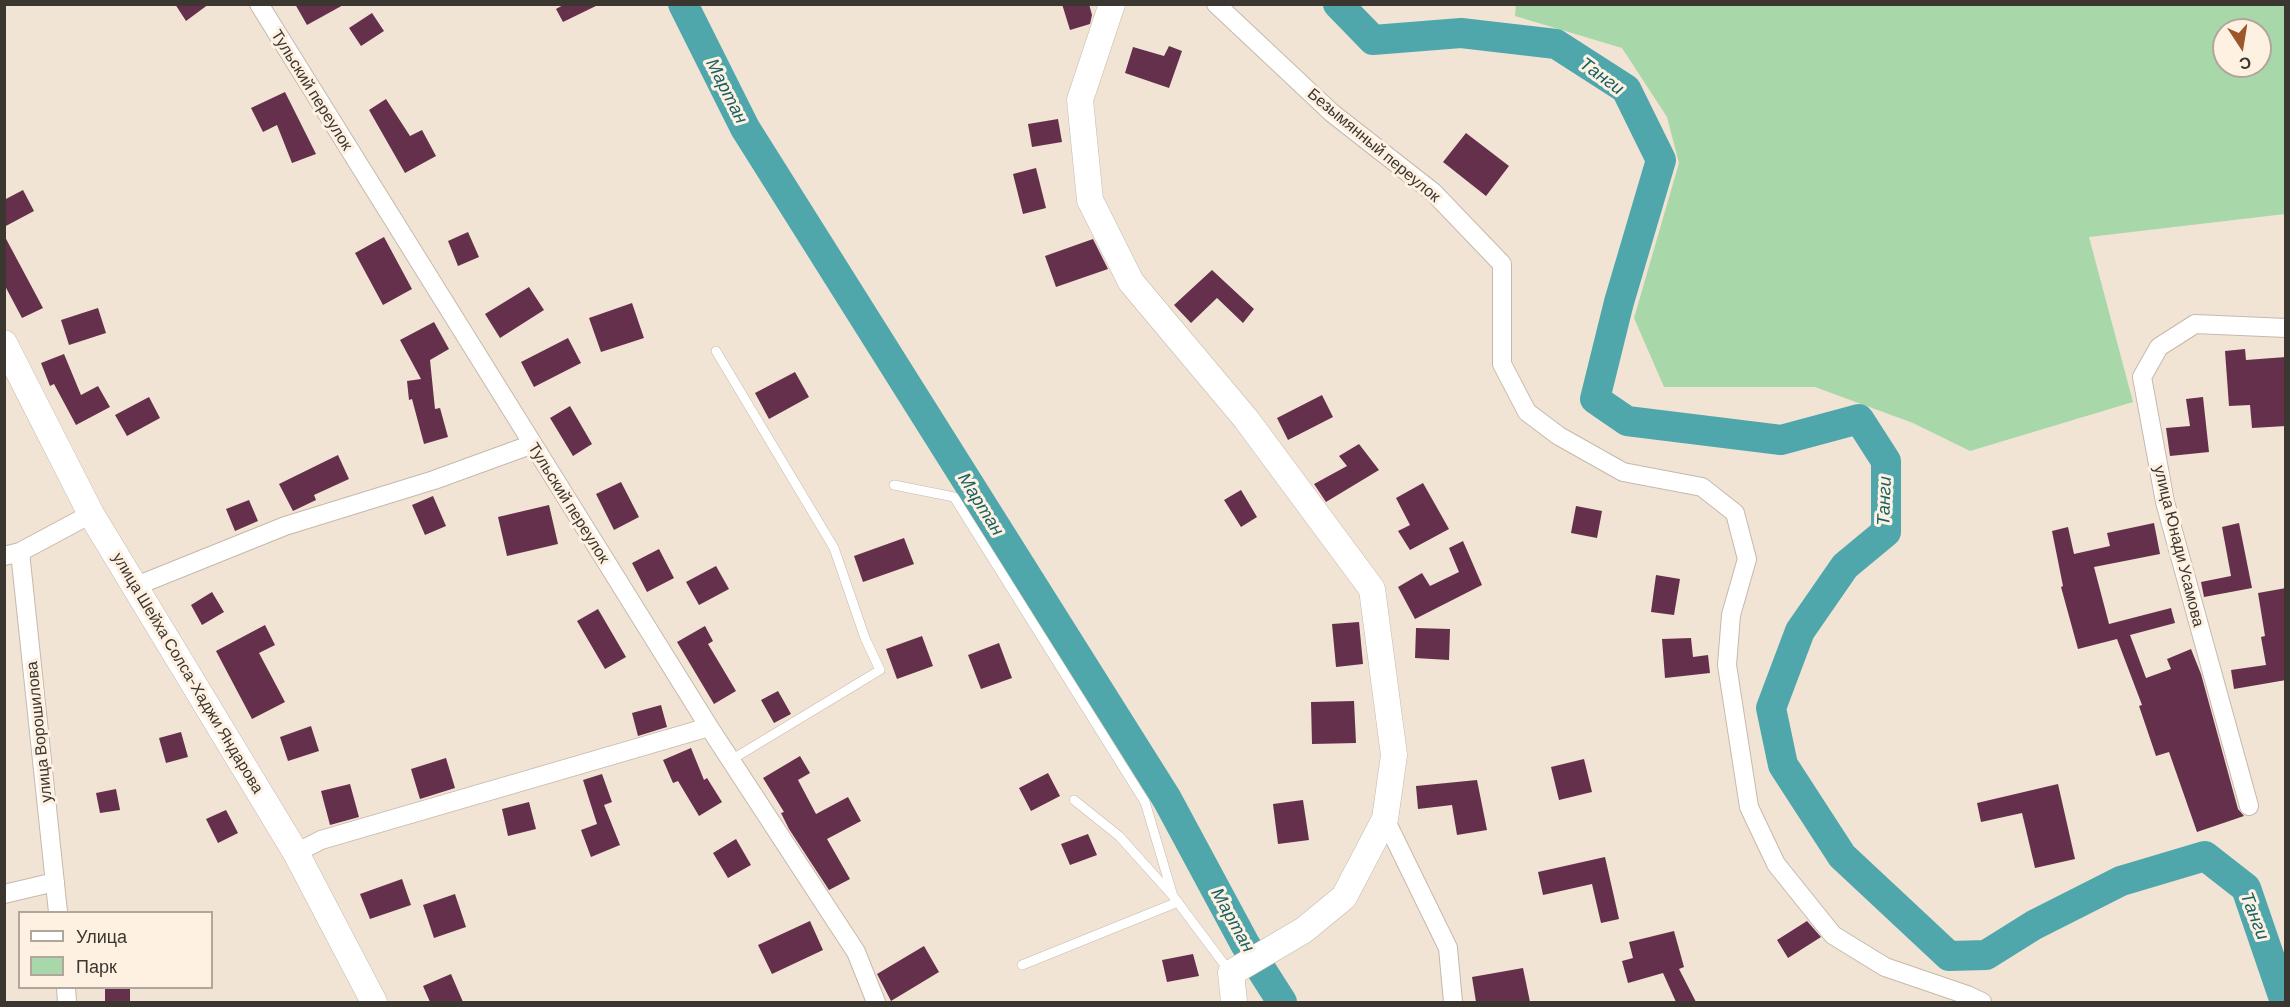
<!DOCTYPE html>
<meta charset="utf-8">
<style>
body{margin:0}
#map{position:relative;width:2290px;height:1007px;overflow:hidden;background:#f1e4d5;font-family:Barlow,sans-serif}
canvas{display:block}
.frame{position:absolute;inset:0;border:6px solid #3b3630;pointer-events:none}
.legend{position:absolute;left:18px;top:911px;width:195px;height:78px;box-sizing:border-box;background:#fef1e2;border:2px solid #b0a69b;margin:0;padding:8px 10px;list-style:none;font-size:18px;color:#3b3630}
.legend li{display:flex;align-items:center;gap:12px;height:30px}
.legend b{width:30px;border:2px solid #b0a69b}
.north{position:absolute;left:2212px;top:18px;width:60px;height:60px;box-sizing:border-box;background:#fef1e2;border:2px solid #b0a69b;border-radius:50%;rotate:168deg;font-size:16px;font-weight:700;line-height:24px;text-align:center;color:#3b3630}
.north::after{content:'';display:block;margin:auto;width:21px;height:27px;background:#9b562a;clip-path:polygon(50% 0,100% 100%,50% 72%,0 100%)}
</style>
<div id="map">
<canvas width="2290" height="1007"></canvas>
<div class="frame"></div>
<ul class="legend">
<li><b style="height:8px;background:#fff"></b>Улица</li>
<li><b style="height:16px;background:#a8d7a9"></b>Парк</li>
</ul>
<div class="north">С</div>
</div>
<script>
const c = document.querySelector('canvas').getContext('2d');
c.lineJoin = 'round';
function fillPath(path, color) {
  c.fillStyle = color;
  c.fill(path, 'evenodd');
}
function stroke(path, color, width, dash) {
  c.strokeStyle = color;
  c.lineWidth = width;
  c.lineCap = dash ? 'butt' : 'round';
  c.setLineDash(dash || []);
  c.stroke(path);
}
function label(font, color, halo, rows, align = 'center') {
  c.font = font + ' Barlow,sans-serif';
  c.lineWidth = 6;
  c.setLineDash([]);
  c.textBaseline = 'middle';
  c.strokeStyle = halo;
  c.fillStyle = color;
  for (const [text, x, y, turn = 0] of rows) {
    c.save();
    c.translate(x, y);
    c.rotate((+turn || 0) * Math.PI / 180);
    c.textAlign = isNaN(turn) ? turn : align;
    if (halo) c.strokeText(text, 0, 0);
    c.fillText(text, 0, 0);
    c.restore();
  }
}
const green = new Path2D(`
 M1516,4L2285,5V214L2089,237L2133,402L1970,451L1913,423L1815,387H1664L1634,318L1679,163L1667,117L1622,48L1515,16ZM2224,30H2260V66H2224Z`);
const river = new Path2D(`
 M683,4L745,128L1167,799L1245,944L1282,1002
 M1338,4L1373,40L1461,33L1556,44L1626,89L1661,160L1619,302L1595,399L1627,421L1781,440L1859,419L1886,461V532L1845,566L1800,631L1771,708L1783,765L1842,856L1949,956L1986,955L2034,925L2121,881L2205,856L2246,888L2285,1002`);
const building = new Path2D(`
 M175,4H209L186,21Z
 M295,4H345L307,25Z
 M565,4H600L563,22L556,9Z
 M1062,4H1089L1092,15L1090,24L1070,30Z
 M372,13L384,31L361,46L349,28Z
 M1169,46L1182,51L1169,88L1125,73L1133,47L1164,56Z
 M285,92L316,154L292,163L277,125L263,132L251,108Z
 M386,99L410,136L422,130L436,156L405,173L369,110Z
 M1058,119L1062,142L1032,147L1028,124Z
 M1466,133L1509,166L1486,196L1443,162Z
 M1036,168L1046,208L1023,214L1013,174Z
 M23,190L34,211L4,227V200Z
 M468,232L479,257L458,266L448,241Z
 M4,235L43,308L22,318L4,284Z
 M384,237L412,289L383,305L355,253Z
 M1093,239L1108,269L1056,287L1045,256Z
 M1212,270L1254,309L1243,323L1217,298L1191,323L1174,305Z
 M529,287L544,310L500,338L485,314Z
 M632,303L644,338L601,352L589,318Z
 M98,308L106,333L69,345L61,320Z
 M434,322L449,349L430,360L435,409L440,408L448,437L424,444L412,399L409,400L407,381L421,379L400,340Z
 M568,338L581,363L534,387L521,362Z
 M2245,349L2246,360L2286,357V426L2252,428L2250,405L2229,406L2225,351Z
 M64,354L81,395L98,386L110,407L76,425L54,384L50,386L41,363Z
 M795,372L809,397L769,419L755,393Z
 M1322,395L1333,417L1288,440L1277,418Z
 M149,397L160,418L127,436L115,415Z
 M2203,397L2209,452L2170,456L2166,428L2190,426L2186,399Z
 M570,406L592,444L573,456L550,418Z
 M1359,444L1379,470L1326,502L1314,484L1347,466L1339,456Z
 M338,455L349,479L314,495L316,500L293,511L279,484Z
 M621,482L639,517L614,530L596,494Z
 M1423,483L1449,529L1410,550L1398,531L1410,525L1396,498Z
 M1241,490L1257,517L1241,527L1224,500Z
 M433,496L446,526L425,535L412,505Z
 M249,500L258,521L235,531L226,509Z
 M549,505L558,544L507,556L498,517Z
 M1576,506L1602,511L1597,538L1571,533Z
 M2154,523L2160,554L2094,567L2109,624L2171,608L2175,623L2130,635L2146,678L2171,669L2167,659L2191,649L2201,674L2238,809L2244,816L2197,832L2169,752L2156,756L2139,706L2142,705L2117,639L2078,649L2061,587L2063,586L2052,531L2068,527L2074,554L2110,546L2107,533Z
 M2239,523L2252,588L2204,597L2201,582L2231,576L2222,527Z
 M904,538L914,564L863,582L854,556Z
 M1463,541L1482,585L1415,619L1398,587L1422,573L1430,586L1459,572L1449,548Z
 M659,549L674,578L647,592L632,563Z
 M716,566L729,589L699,605L686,582Z
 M1656,575L1680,579L1674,615L1651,612Z
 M2286,588V680L2234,689L2231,670L2266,665L2261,637L2265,636L2258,593Z
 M212,592L224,612L202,625L191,605Z
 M598,609L626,657L605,669L577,621Z
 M1359,622L1363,664L1336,667L1332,624Z
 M265,625L275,645L259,653L285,702L252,719L216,651Z
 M705,626L713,641L708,644L736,691L714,704L677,642Z
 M1416,628L1450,629L1449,660L1415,658Z
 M922,636L933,666L897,679L886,649Z
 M1691,638L1693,657L1708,655L1710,673L1665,678L1662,639Z
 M999,643L1012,678L981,689L968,655Z
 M778,691L791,714L774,723L761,700Z
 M1354,701L1356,743L1312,744L1311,702Z
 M661,705L667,727L638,736L632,713Z
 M311,726L319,751L288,761L280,737Z
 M181,732L188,757L166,763L159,738Z
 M691,748L704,780L707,778L722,802L699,816L678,781L673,783L663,760Z
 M800,756L810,773L798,780L816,814L848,797L861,821L827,839L850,879L829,890L789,829L781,813L784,812L763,778Z
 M446,758L455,788L420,799L411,769Z
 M1584,759L1592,792L1559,800L1551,767Z
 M1048,773L1060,796L1031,811L1019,788Z
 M602,774L612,802L604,805L620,845L591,857L581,830L597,824L583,780Z
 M1477,780L1487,830L1457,835L1452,805L1418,809L1416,786Z
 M350,784L359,817L330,825L321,791Z
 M2058,784L2075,859L2035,868L2022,813L1981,822L1977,803Z
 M116,789L120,810L100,813L96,793Z
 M1303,800L1309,840L1278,844L1273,804Z
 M529,802L536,829L508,836L502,809Z
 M226,810L238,833L218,843L206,819Z
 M1088,834L1097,855L1070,865L1061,844Z
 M736,839L751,865L728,878L713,853Z
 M1605,857L1619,919L1601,923L1592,884L1543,895L1538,872Z
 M402,879L411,905L370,919L360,894Z
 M455,894L466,927L434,938L423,905Z
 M810,921L823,950L772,974L758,945Z
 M1807,921L1821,937L1788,958L1777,940Z
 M1674,931L1684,967L1679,969L1696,1002H1676L1663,973L1628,983L1622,961L1633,958L1629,942Z
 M924,946L939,972L891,1001L877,974Z
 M1193,954L1199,976L1167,982L1162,960Z
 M1523,968L1530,1002H1476L1472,977Z
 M451,974L463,1002H430L423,986Z
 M105,987H130V1002H105Z`);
const lane = new Path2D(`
 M716,351L834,548L865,638L880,670L731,760
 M894,485L954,497L1145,802L1173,896
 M1074,800L1119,836L1173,896L1230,972
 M1022,965L1178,902`);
const street = new Path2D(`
 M259,4L709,727L856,952L876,1002
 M1216,4L1332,113L1433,192L1502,264V364L1527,412L1559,436L1623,472L1702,487L1735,513L1747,559L1731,615L1727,665L1749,807L1776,864L1833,935L1885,967L1967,995L1982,1002
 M20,552L58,912
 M4,556L20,552L91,514
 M136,586L285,526L434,480L533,444
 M2249,806L2165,502L2142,377L2159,347L2195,324L2286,328
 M1385,819L1448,948L1453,1002
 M296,853L321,840L709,727
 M4,894L55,882
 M66,988L67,1002`);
const secondary = new Path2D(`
 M1112,4L1080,100L1090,200L1131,282L1246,419L1372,589L1394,755L1385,819L1344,897L1304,930L1231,973L1234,1002
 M4,343L91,514L296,853L374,1002`);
const streetNames = [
 ["Тульский переулок",312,90,58],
 ["Безымянный переулок",1374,145,40],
 ["Тульский переулок",569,503,58],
 ["улица Юнади Усамова",2179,546,76],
 ["улица Шейха Солса-Хаджи Яндарова",188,673,59],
 ["улица Ворошилова",39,732,-96]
];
const waterNames = [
 ["Танги",1602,76,36],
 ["Мартан",727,91,63],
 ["Танги",1884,501,-88],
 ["Мартан",981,504,58],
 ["Танги",2255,916,69],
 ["Мартан",1233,920,61]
];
fillPath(green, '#a8d7a9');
stroke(river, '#4fa7ac', 30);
fillPath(building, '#65304c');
stroke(lane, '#c5b9ab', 10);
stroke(street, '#c5b9ab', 20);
stroke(secondary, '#c5b9ab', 27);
stroke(lane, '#fff', 9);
stroke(street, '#fff', 18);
stroke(secondary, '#fff', 26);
label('16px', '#3b3630', '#fef1e2', streetNames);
label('italic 18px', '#186165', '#fef1e2', waterNames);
</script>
